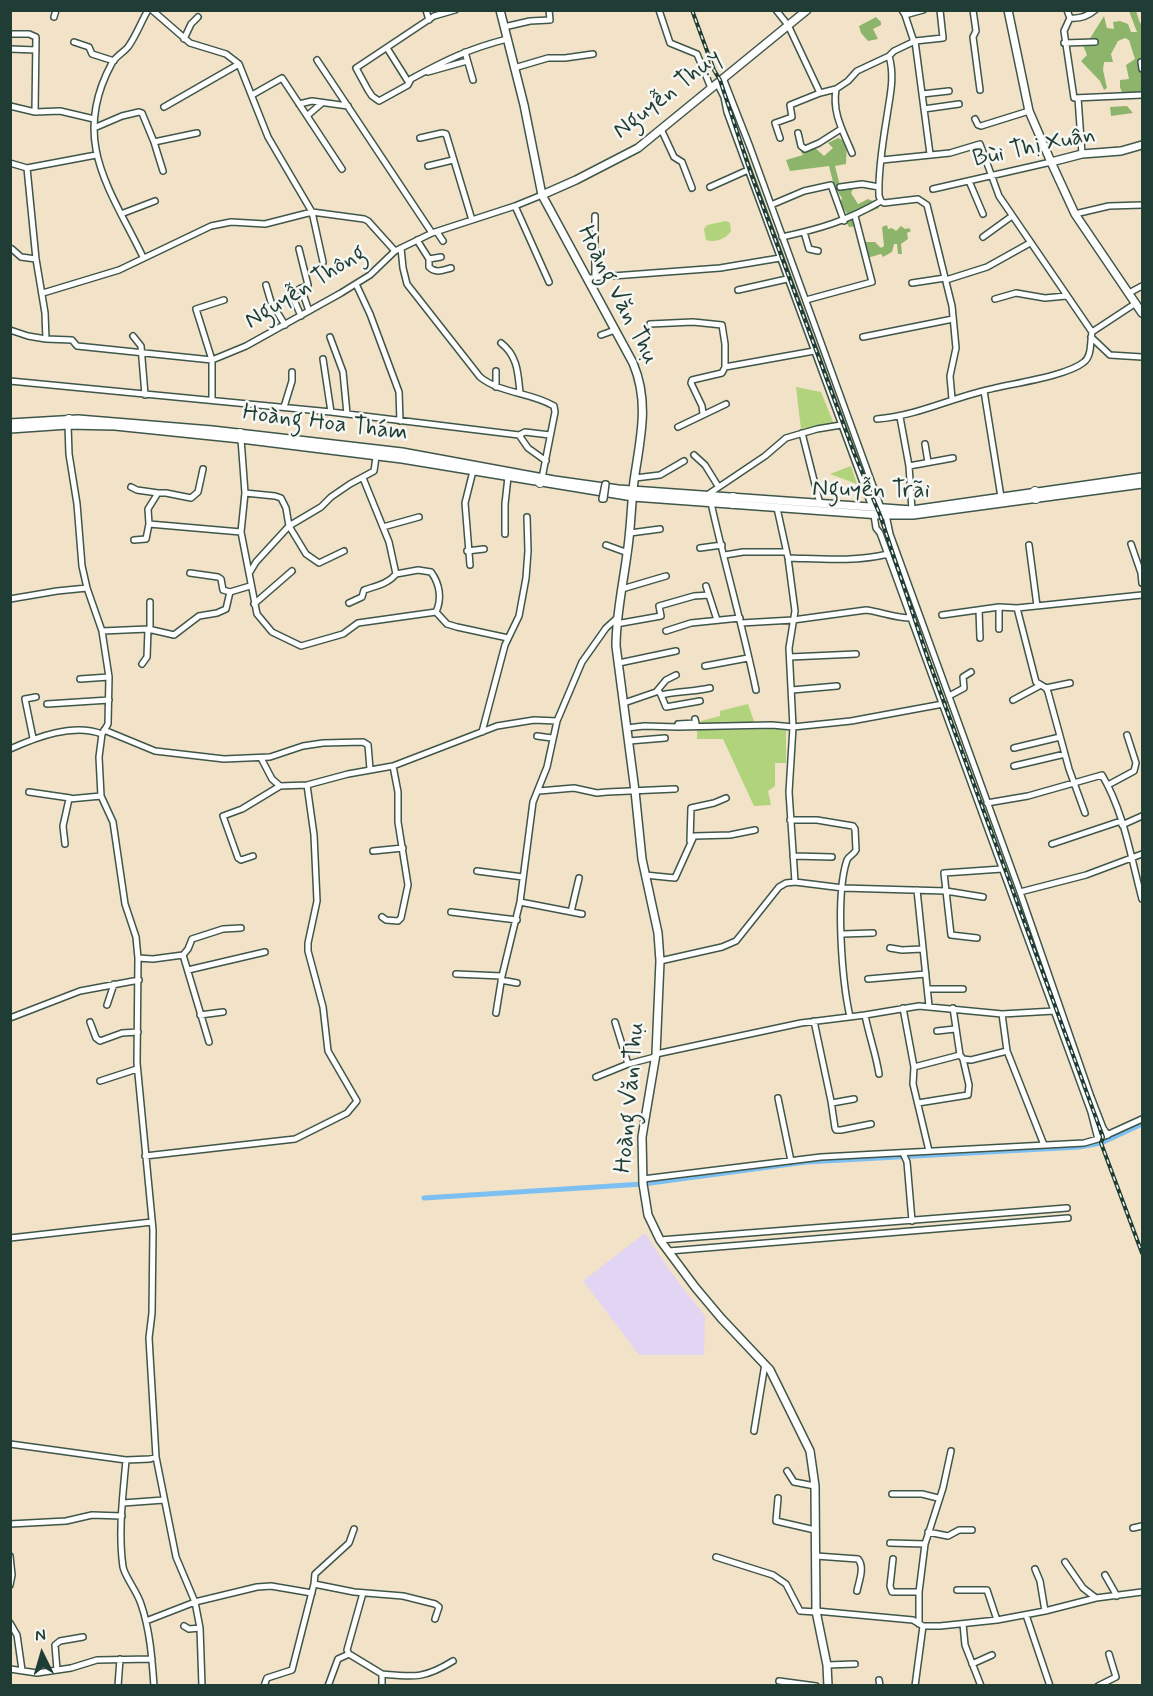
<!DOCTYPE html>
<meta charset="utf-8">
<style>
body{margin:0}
#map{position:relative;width:1153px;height:1696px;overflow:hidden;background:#f2e2c7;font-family:Mynerve,sans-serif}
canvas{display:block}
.frame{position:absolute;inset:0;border:12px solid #1f3d34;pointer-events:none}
.north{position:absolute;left:12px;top:1624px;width:60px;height:60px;-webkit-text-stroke:4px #f6f6f2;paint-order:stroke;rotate:355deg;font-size:16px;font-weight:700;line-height:24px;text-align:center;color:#1f3d34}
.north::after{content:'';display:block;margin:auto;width:21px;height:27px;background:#1f3d34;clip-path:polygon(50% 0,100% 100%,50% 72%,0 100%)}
</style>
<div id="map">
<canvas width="1153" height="1696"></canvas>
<div class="frame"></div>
<div class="north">N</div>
</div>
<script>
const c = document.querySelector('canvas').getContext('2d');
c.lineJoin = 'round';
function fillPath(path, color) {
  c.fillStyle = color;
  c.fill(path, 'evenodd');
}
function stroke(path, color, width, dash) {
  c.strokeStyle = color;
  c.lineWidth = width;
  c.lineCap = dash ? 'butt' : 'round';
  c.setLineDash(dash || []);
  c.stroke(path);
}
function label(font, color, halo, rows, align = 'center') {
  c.font = font + ' Mynerve,sans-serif';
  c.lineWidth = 5;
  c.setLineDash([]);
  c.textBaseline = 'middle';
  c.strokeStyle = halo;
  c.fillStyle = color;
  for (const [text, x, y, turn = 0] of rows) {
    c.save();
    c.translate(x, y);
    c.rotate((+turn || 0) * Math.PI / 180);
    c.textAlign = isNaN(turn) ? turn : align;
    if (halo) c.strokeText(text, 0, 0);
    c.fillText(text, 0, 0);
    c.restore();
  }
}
const built = new Path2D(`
 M645,1233L670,1271L705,1316L704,1355H639L583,1281Z`);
const green = new Path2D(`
 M726,221L730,223L731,231C726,239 715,243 706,240L704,229L707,225Z
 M796,387L821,392L834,424L801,429Z
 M851,466L857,484L830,474Z
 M748,704L755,724L701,725V721L720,716V711Z
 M786,729V763H775V786L768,791L771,805L754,806L723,739H697V730Z`);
const forest = new Path2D(`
 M1129,11H1136L1140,23L1142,24V93L1124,98L1120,87V80L1129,79L1126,65L1135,59L1129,40L1125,38L1118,41L1111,54L1113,62H1104L1103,70L1107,88L1104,90L1100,81L1081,61L1087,55L1082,43L1089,40L1104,16L1107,28L1114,29L1113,22L1120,21L1128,24L1131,32H1137Z
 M876,17L881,22V25L873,29L878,39L868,41L861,33L859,26Z
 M1127,106L1133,113L1111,116L1110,107Z
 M838,138L847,142L846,164L835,166L840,186L852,185L853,181H858L861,186L853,189L851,193L858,204L868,199L875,202L879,208L864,214L858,213V226L849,227L847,223L842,220L848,215L840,203L842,198L834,186L829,166L790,171L786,160L803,155L800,150L812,145L824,156L833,148L828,143Z
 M887,225L888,229L892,228L896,231L901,226L905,229L909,228L911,231L907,233L908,239L901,244L902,254H898L897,244H894L892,252L883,257L881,254L867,258L862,242H875L881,248L884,246L882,227Z`);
const canal = new Path2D(`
 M424,1198L643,1184L806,1162L1079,1147L1101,1143L1142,1124`);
const street = new Path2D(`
 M152,10L190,43L226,54L239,64L268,137L312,212L364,219L368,221L395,251
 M426,10L429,20
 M455,10L434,16L356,68L368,90L372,96L379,101L408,85L411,79C446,60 468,49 507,39
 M659,10L670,43L697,54L711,88
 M776,10L788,25L820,93L836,89L848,81L857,71L889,56L894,51L915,41L943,38L940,10
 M902,10L905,15L923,10
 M973,10L976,31L973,37L980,90
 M1067,10L1070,18C1080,19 1088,16 1095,10
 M905,15L914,42
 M54,17L56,10
 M1070,18L1064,31L1074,98L1142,95
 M504,27L530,21L550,20L549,10
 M12,34H29L36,37L35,112
 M184,39L191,24L198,17
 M915,41L930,154
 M74,42L89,47L92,54L114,61
 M1064,43L1095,42
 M387,48L409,83
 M10,49L36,50
 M465,52L473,80
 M889,56C895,77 890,95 887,116C883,140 878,173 879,196L881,201L884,203L918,199L927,205L952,306L956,348L950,376L952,399
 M317,60L432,233
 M1141,62L1142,69
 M514,68L548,58H565L593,54
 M428,72L467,61
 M723,78L750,147L881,508
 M717,83L724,97L727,112L872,507
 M836,89C832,113 843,131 852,153
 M922,94L949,91
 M252,95L282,78L342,169
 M1078,98L1082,154
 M299,104L312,101L348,106
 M10,106L35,112L60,111L94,119
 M164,107L239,64
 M924,109L959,104
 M308,115L322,103
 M975,119L978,125L981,126L1029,111
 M94,128L122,116L139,112L142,113L154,142L163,171
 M661,129L674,157L682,162L692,188
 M798,133L801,146L805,149L819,143L841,129
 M420,138L442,133L446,134L472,220
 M780,138L775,123L792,117L790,105L820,93
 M154,142L197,133
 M10,163L27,168L96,155
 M428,166L453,160
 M27,168L36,259L45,313L46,339L72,340L77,346L212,360L246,346L341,293L370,275L395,251L432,233L515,206L542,195
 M969,181L983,214
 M710,187L748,170
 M840,187L862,184L879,187
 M933,189L1051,162
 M771,205L804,191L831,185L844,221
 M515,206L549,282
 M121,214L155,201
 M1075,214L1109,206L1142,205
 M437,232L443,241
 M804,232L809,249L818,251
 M782,237C819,229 847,221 881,201
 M983,237L1012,216
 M417,240L429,259V267C436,274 443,270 451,268
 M401,248L403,268L407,284L480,377C501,394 531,392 554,406L555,412L542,478
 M12,249L21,257L36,259
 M299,249L308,285L291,293L301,316
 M143,257C110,189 70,140 112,63C116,56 123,53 128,47C136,36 141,22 148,10
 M429,259L441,257
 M595,277V216
 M586,278L720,268L780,258
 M946,280L987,267L1030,243
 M912,283L945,278
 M356,284L370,314L399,392L400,421
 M266,285L271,302L285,325
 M301,288L309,311
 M738,290L787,279
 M43,293L119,270L211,226L231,222L265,224L312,212L323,262
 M1129,293L1142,286
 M995,299L1016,293L1045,298L1066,296
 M806,300L872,282L855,216
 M650,324L693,322L722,325L725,344V367L814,351
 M10,330L28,336L46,339
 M1092,332L1136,303
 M601,335L615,330
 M133,336L141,346L145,395
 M330,337L343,372L347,414
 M863,337L953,319
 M1091,337L1110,355L1142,357
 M501,343C518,356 518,374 520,393
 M323,359L331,412
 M496,371V387
 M10,381L331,412L519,435L525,432L550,435
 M984,391L1001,497
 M212,399V360L196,309L224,300
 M284,407L292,381V372
 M703,414L702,406L691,383L692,380L722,373L725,367
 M900,417L909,466L912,510
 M877,419C915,416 947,400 983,391C1007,384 1066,377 1084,362C1092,356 1090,342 1092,332L999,196L980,144L950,153L882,160
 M68,425L69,454L77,504L82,566L87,588L102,631L109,677L108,724L102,734L99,757L101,796L113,822L125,904L136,937L138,958L137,1063L153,1230L152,1313L149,1338L156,1457L176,1557L195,1602L200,1628L202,1686
 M678,427L726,404
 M802,433L820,504
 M519,435L528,448L546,461
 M241,439L245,493L241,532L257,614L272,632L301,646L343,634L358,623L436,612L447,624L457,627L508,638
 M925,444L928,462
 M694,455L705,465L718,486
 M909,466L953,458
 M203,469L198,492L191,498L166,493H158L148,509L149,524L241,532
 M635,478L660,475L684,461
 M131,487L137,490L158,493
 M245,493L275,496L281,498L286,508L289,526L306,554L319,563L344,551
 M707,495L765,456L786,438L817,429L841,425
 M711,503C725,566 743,627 756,690
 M777,508L788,558L795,611L789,648L793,727L789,792L795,882L843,888L946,891L951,935L977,938
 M874,515L876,528L880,533L1091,1112L1098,1139
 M886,515L890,534L1020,892L1091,1097L1103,1128L1108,1135
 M383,527L419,517
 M630,533L660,529
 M505,534V504L508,477
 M134,540L146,539L149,524
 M1131,544L1141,573L1142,583
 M606,545L628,553
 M1029,545L1037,606
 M700,548L722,545
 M467,551L484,549
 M725,555L743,552H786
 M788,558C822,559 855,562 888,554
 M470,565L465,503L473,471
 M250,572L256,562L289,526L321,507L331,497L350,484L374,471L376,457
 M190,573L218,577L221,579L223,590L230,592
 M396,574L418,570L431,572C440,584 442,599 436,612
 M706,586L717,620
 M622,589L666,576
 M10,599L57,591L87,588
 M150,602V629
 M349,603L362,597L364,590C376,586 388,584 396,574L389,542L363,478
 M254,604L292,571
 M999,607V629
 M1017,608L1036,682L1046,688L1048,692L1069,769L1085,813
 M979,610L980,638
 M942,615L999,607L1017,608L1142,595
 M741,623L793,620L866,610C882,612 895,618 911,618
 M616,624L661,616L659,606L694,596L709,595
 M102,631L148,629L174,635L199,616L217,613L226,609L230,592L250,586
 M666,631L691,623L740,618
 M790,657L856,654
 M619,663L676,651
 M142,664L147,657L148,629
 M705,666L748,658
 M80,679L109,677
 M1046,688L1070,683
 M658,690L661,695C678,691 692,692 710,688
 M792,690L837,686
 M661,695L666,707L700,701
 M949,696L964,688L963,677L971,672
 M1013,700L1041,685
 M624,703L656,692L666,680L676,675
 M47,704L109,700
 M678,727V724L696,723L695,719
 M627,728L644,726L678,727L772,725L793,727L851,721L943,704
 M104,730L155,751L224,759L270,757L303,746L323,743L363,742L368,745L370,769
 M482,732L505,645L519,616L526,578L528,551L527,517
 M537,736L552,738
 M33,738L25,699L36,697
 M629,741L665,738
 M1014,748L1060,737
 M10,749C37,737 73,723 102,734
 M261,758L272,779L280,786
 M1014,766L1065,754
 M1108,785L1134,771L1136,763L1127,735
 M539,791L574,788L597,793L607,792L675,789
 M29,792L70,798
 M987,803L1028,796L1102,775C1124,812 1131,858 1142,899
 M790,820H817L853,826L855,829L856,850C853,856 849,855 847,860C835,895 842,981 850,1017
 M1122,825L1142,816
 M690,841L691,808L714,803L726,798
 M65,844L63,826L69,799L101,796
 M1052,844L1121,821
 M373,851L403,848
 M253,856L241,860L238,858L223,816L242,809L280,786L307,785L348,774L393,766L497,726L534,720L557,721
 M793,856L832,857
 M477,871L523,877
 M645,875L675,878L694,836L730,835L755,830
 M917,890L929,1006
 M1020,892L1086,875L1142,854
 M983,897L946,891L944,873L1002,869
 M520,902L582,914
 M451,912L517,920
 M571,912L579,878
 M382,917L386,920L398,921L401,918L408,885L398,822V792L393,766
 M843,934L873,933
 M890,948L902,950L922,949
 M183,955L188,949L192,939L223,929L241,928
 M138,958L153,959L183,955L209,1042
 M660,961L722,947L736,941L779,887L786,883L795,882
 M188,970L265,952
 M456,974L502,976
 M868,979L926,974
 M501,980L517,983
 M928,989H963
 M107,1005L114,984
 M903,1008L914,1067L913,1084L929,1151
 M953,1008L960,1055L963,1059L971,1060L1007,1051
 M496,1013L502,976L520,902L533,802L547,767L557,721L582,662L606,628L617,618
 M1002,1014L1007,1051L1044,1145
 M200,1015L223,1012
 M865,1015C869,1036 876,1054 879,1074
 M10,1018L80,991L139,980
 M814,1021L831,1101L835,1128L836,1130H841L871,1124
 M90,1022L96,1038L100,1041L122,1033L138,1032
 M615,1022L628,1064
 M937,1031L955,1029
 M656,1054L801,1023L865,1015L919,1006L1002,1014L1054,1011
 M914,1067L960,1055
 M596,1077L628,1064L655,1057
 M100,1081L137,1069
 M778,1098L791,1161
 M832,1103L854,1099
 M918,1103L968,1095L969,1085L963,1059
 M903,1153L907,1162L912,1221
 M145,1156L295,1139L347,1113L357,1101L328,1051L323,1007L308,951V943L317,901L314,835L307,785
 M643,1179L821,1157L1084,1143L1098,1139L1142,1119
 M10,1238L152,1222
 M660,1240L1067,1208
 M669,1251L1068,1218
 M754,1431L765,1364
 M10,1444L126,1460L150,1459L156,1457
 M126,1460C123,1495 118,1532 123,1567C125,1577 137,1591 141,1604C150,1630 152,1658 154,1686
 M787,1471L794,1482L815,1486
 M892,1494H922L938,1498
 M778,1498L776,1521L815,1530
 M123,1503L164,1500
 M10,1524L66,1521L92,1515L122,1516
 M1133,1528L1142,1526
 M928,1532L948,1536L959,1530H972
 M890,1543L925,1544
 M10,1556L12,1575L10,1585
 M816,1556L858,1559C865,1567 859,1581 857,1591
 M716,1557L773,1575L786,1584L800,1611L816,1612
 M893,1559L890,1586L892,1592H919
 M1065,1562L1083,1588L1096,1598
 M1035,1569L1040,1581L1045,1611
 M1105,1575L1117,1596
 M314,1584L315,1574L349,1543L354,1529
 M957,1590H987L997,1620
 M363,1593L347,1650L349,1654L382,1674V1686
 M816,1611L913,1620L923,1626H940L997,1620L1045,1611L1096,1598L1142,1592
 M1026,1615L1050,1686
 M146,1621L195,1602L257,1587L271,1586L312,1593
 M10,1623L17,1635L22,1670
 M919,1624V1592L925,1544L943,1488L951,1451
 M963,1624L965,1645L981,1686
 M184,1626L189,1629L200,1628
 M972,1664L992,1655
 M827,1665L855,1664
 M10,1669L37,1673L71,1668L97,1660L152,1659
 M57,1670L55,1645L60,1641L83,1637
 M382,1674C414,1677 424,1679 453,1661
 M879,1680L880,1686
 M779,1681L816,1686
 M118,1686L120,1659
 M264,1686L267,1678L292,1670L314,1584L354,1592L403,1596L435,1604L439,1607L435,1619
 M328,1686L338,1659L349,1654
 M915,1686L923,1626
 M1098,1686L1116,1677L1109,1654`);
const secondary = new Path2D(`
 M500,10L524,105L542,195L633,363C650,403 640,439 634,481C631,505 631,530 627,554C623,585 616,615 616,646L635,791L642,859L658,933L660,961L656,1054L642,1137L643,1184L648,1215L660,1240L695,1287L721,1318L770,1370L810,1451L815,1486L816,1611L827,1665L828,1686
 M1008,10L1029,111L1051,162L1075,214L1142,313
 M1051,162L1082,154L1121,151L1142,145
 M542,195L576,180L638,148L807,10
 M10,423L78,419L212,430L402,452L554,480L618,489L912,510L1142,477
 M10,429L68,425L115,426L241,439L402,459L633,497L880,515H913L1142,484`);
const primary = new Path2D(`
 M68,425L69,419
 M240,433L241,439
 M540,483L542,478
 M1035,491L1036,499
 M733,504V497`);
const rail = new Path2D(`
 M692,10L714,70L720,80L751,174L854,453L880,515L928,659L1103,1137L1101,1143L1142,1253`);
const streetBridge = new Path2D(`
 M605,484H606L604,499H602Z`);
const streetNames = [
 ["Nguyễn Thụy",668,95,-38],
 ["Bùi Thị Xuân",1034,148,-12],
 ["Nguyễn Thông",306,288,-32],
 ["Hoàng Văn Thụ",617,296,63],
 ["Hoàng Hoa Thám",325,424,7],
 ["Nguyễn Trãi",871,491,1],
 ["Hoàng Văn Thụ",631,1097,-85]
];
fillPath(built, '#e2d4f3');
fillPath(green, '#b1d37b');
fillPath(forest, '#8cb56b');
stroke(canal, '#7cbff2', 5);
stroke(street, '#3f564a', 8);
stroke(secondary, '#3f564a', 10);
stroke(primary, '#3f564a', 10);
stroke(street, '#fff', 5);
stroke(secondary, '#fff', 7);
stroke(primary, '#fff', 8);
stroke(rail, '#1f3d34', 4);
stroke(rail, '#f6f6f2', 1.5, [4.5]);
stroke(streetBridge, '#3f564a', 8, []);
stroke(streetBridge, '#fff', 5);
label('24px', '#1f3d34', '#f6f6f2', streetNames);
</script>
